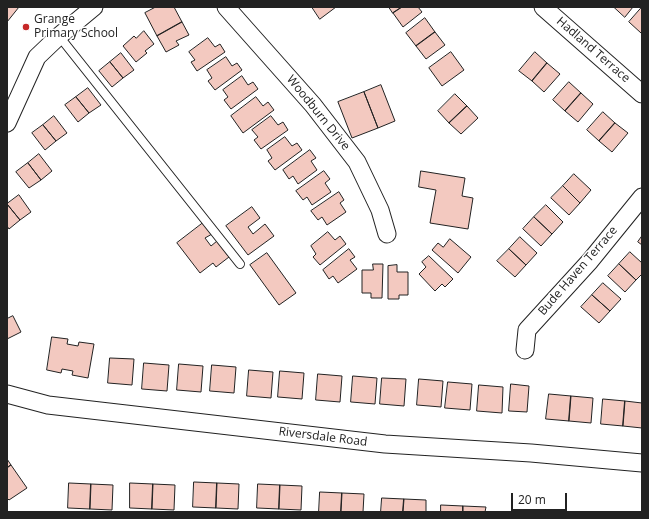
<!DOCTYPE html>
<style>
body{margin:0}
#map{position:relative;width:649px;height:519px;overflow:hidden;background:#fff;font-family:"Open Sans",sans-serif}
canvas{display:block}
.frame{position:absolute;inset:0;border:8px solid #222;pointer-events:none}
.scale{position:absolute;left:511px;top:493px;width:56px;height:18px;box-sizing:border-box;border:2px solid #222;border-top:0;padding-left:5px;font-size:12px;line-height:14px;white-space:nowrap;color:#222;-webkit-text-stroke:3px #fff;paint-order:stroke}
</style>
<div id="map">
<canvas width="649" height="519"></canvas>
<div class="frame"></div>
<div class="scale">20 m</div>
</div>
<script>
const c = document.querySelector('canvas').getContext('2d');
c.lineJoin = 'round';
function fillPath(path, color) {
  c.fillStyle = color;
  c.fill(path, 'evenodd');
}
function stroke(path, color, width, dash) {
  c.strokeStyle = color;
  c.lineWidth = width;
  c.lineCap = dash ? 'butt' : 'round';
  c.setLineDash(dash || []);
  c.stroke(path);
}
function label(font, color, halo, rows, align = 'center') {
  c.font = font + ' "Open Sans",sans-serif';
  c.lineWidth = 3;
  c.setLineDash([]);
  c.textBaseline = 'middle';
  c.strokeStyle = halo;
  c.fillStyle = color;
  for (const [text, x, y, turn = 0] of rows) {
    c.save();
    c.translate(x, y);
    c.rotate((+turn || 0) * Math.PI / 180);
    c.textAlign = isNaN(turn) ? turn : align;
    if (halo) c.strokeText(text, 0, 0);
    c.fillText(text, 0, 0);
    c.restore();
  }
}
const building = new Path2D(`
 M7,7H19L7,22Z
 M156,7H174L182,22L157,36L145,13Z
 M312,7H336L320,19Z
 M389,7H402L393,13Z
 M402,7H418L422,12L403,27L393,13Z
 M614,7H633L625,17Z
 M642,7V32L641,33L629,22Z
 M425,18L435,32L416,46L406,33Z
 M182,22L189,35L176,41L179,45L166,52L157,36Z
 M144,31L154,44L145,51L147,53L136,62L123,46L134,36L136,38Z
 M435,32L445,45L426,59L416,46Z
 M208,38L215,47L220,44L225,52L197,71L191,62L195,60L189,52Z
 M451,52L464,70L442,86L429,68Z
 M535,52L547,63L532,81L519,71Z
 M121,53L134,70L123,78L110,62Z
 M226,57L232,66L237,63L242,70L215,90L208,81L212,78L207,70Z
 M110,62L123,78L112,87L99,71Z
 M547,63L560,74L544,92L532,81Z
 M242,76L248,85L253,82L258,89L231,109L224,100L228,97L223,90Z
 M569,82L581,93L565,111L553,100Z
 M381,85L395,121L378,128L364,92Z
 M88,88L101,105L89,113L76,97Z
 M364,92L378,128L352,138L338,102Z
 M581,93L593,104L578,122L565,111Z
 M455,94L467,106L449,123L438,111Z
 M76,97L89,113L78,122L65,105Z
 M256,97L263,106L268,102L274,110L243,133L231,116Z
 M467,106L478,118L461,134L449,123Z
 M603,112L615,123L599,141L587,130Z
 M54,116L67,133L56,141L43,125Z
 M271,116L278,125L283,122L288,130L261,149L254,140L258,137L252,130Z
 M615,123L628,133L612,152L599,141Z
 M43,125L56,141L45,150L32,133Z
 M285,137L292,146L297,143L302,150L275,170L268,161L272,158L267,150Z
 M310,150L316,158L311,161L317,170L298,184L293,176L289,179L283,170Z
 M39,154L52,171L41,180L28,163Z
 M28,163L41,180L29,188L16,172Z
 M324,171L330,179L325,183L331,192L312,205L307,197L303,200L296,191Z
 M421,171L465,178L462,196L473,198L468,229L430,223L436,190L419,187Z
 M574,174L591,190L580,203L563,186Z
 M563,186L580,203L569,215L551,198Z
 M339,192L344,200L340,203L346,212L327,225L322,217L318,220L311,211Z
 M19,195L31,212L20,220L7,204Z
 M7,204L20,220L9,229L7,226Z
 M546,205L563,222L552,234L534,217Z
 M252,207L260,218L248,227L253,234L265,224L274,236L248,255L226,226Z
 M534,217L552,234L541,246L523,229Z
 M203,223L212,234L205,238L211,246L217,241L229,257L216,267L213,263L200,273L177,243Z
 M328,232L335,240L340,236L346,244L320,265L313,257L316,254L311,246Z
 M642,236V245L638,242Z
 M520,237L537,253L526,265L509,249Z
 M450,239L471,257L458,273L432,250L438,243L443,247Z
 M349,249L355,257L350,260L357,269L338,283L333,276L329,279L323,270Z
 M509,249L526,265L515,277L497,261Z
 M630,252L642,263V274L636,280L619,264Z
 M267,253L296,293L279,305L250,265Z
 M429,256L453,279L445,287L442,284L435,291L419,274L426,267L422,262Z
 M373,264H383L382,298H371V293H362V270H373Z
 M619,264L636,280L625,292L608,276Z
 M397,265V272H408V295H399V299H388V266Z
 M603,283L621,299L610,311L592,295Z
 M592,295L610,311L599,323L581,307Z
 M13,316L21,332L7,339V319Z
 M52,337L68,339L67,344L78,346L79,342L94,344L88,378L72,375L73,371L62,369L61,373L47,370Z
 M110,358L134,359L132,385L108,383Z
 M144,363L169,365L167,391L142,389Z
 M179,364L203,366L201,392L177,390Z
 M212,365L236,367L234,393L210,391Z
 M249,370L273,372L271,398L247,396Z
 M280,371L304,373L302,399L278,397Z
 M318,374L342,376L340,402L316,400Z
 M353,376L377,378L375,404L351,402Z
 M382,378L406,379L404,406L380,404Z
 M419,379L443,381L441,407L417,405Z
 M448,382L472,384L470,410L445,408Z
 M511,384L529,386L527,412L509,411Z
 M479,385L503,387L502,413L477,411Z
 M549,394L571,396L569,421L546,419Z
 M571,396L593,398L591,423L569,421Z
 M603,399L625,401L623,426L601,424Z
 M625,401L642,403V428L623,426Z
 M7,459L11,465L7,468Z
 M11,465L27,488L9,500L7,498V468Z
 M194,482L217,483L216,508L193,507Z
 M69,483L91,484L90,509L68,508Z
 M130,483L153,484L152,509L130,508Z
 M217,483L239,484L238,509L216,508Z
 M91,484L113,485L112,510L90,509Z
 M153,484L175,485L174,510L152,509Z
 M258,484L280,485L279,509L257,508Z
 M280,485L302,486L301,510L279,509Z
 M320,492L342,493L341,512H319Z
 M342,493L364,494L363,512H341Z
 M382,498L404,499L403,512H381Z
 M404,499L426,500V512H403Z
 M441,505L463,506V512H441Z
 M463,506L486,507L485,512H463Z`);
const service = new Path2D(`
 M59,36L240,264`);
const minor = new Path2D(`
 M226,7L313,105L357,162L380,210L387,234
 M543,7L642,94
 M7,123L37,57L59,36L94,7
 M525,350L527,330L590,261L642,197
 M7,394L48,405L385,444L531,453L642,463`);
const markers = [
 [26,27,4,"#c62828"]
];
const poiNames = [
 ["Grange",34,20],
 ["Primary School",34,34]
];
const streetNames = [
 ["Hadland Terrace",593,50,41],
 ["Woodburn Drive",318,113,51],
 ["Bude Haven Terrace",578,271,-49],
 ["Riversdale Road",323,437,7]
];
fillPath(building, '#f3c9c0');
stroke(building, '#222', 1);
stroke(service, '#222', 10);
stroke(minor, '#222', 19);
stroke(service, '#fff', 8);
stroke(minor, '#fff', 17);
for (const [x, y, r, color] of markers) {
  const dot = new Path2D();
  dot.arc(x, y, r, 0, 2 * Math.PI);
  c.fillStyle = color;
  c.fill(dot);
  stroke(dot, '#fff', 1.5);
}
label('12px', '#222', '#fff', poiNames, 'left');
label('12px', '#222', '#fff', streetNames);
</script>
